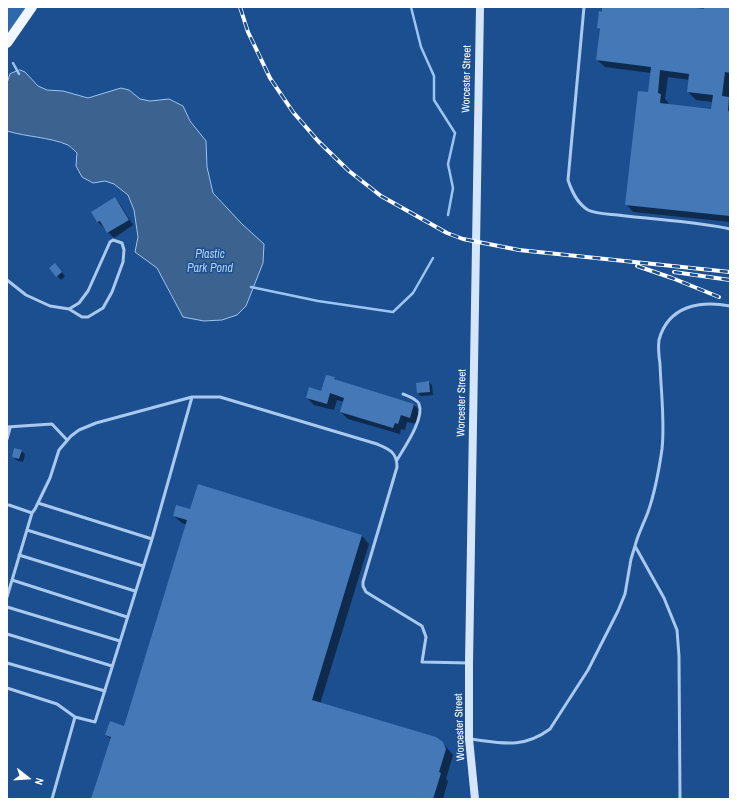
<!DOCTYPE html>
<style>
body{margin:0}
#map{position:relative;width:737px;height:806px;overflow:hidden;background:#1b4f8f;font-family:"Archivo Narrow",sans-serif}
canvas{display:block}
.frame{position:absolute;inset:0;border:8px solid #fff;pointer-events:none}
.north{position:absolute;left:8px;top:758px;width:40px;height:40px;-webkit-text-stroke:3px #1b4f8f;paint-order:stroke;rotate:107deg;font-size:11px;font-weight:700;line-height:16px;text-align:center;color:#fff}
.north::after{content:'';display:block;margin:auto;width:14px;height:18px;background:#fff;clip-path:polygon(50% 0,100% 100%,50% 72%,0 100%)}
</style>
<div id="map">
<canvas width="737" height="806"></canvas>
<div class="frame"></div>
<div class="north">N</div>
</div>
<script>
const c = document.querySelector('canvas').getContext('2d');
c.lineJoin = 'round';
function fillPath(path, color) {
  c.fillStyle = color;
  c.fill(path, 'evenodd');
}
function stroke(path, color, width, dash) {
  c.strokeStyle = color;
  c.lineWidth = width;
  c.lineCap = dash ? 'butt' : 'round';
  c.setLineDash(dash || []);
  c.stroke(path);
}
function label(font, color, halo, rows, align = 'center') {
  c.font = font + ' "Archivo Narrow",sans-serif';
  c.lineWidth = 3;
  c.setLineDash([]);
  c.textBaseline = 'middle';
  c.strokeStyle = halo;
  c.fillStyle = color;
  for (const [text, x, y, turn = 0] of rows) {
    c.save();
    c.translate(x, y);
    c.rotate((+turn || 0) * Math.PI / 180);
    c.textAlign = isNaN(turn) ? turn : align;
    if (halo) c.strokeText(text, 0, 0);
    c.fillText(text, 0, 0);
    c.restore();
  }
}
const green = new Path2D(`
 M7,7H30L7,48Z`);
const water = new Path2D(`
 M20,70L25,72L38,86L47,90L63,91L88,98L121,88L129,90L140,99L150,101L169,99L183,106L190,121L206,141L207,167L213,193L242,224L264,244L263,263L246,306L237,315L222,320L204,321L183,317L157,268L135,252L138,237L134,210L128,195L114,184L105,181L93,183L82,177L76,166L77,153C75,151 71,147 68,145C49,137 27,137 7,131V83L10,74Z`);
const shadow = new Path2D(`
 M604,7H678L705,10V7H730V222L633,212L626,204L649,93L651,73L605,67L597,60L601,31L598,28ZM668,77L690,80L688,92L696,100L713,102L712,110L668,105V102L665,99Z
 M115,198L120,204L133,225L114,238L98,222L92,212Z
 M50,268H58L65,276L61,280Z
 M334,378L337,381L414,405L421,412L417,424L407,422L405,430L401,429L400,434L348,419L341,412L344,402L337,400L334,410L314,405L307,398L322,392Z
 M429,382L432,385L433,395L421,396L418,393Z
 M21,451L25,454L23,462L16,460L13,456Z
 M198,486L362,536L369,544L320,704L443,743L453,755L446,779L448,781L443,799H92L111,739L106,735L125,727L187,525L182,523L174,516L191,511Z`);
const stream = new Path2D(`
 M411,7L421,47L434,76V100L455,133L448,164L453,188L448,215
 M13,63L19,74
 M251,287L318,301L393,312L413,293L433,258`);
const building = new Path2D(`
 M602,7H687L704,9V7H730V73L725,72L722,96L729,97L728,111H730V216L625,205L638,91L648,92L651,67L596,60L600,29L597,28L599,11L602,12ZM660,70L689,74L687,92L713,95L711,109L660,103L661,94L658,93Z
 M115,197L129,220L107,233L100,221L97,222L91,212Z
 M55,263L62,272L56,277L49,268Z
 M326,375L335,377L334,379L414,404L410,418L401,415L398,424L395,423L393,428L340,412L344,398L330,393L327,404L306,398L309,387L321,391Z
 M429,381L430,392L417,393L416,383Z
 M14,448L22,450L19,459L12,457Z
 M198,484L362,535L312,700L436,737L443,742L446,749L439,772L441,773L433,799H91L111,737L105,735L110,721L124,726L187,520L173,516L176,505L190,509Z`);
const service = new Path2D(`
 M584,7L568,180C572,192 577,203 588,210C596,214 609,214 618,215C656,220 693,221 730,229
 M7,280L26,295L50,306L69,309L82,317H88L103,308L112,292L123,262L124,250L122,243L113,240L110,242L88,291L79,303L69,309
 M7,427L52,424L67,440
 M7,439L10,428
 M397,460C404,448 425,418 419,404C417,399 408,396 403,394
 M38,503L152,539L95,722L75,717L52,799
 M9,505L32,513L35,509L50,478L59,450L71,436L79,430L96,423L192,397H220L377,444C389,449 397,452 397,467L363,582V586L366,592L422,626L426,637L422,662L469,663
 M27,530L143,566
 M152,539L192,397
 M19,555L135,591
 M12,580L127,617
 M7,597L32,513
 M7,607L120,641
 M7,634L112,666
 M7,663L105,691
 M7,688L57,704L75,717
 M470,739C502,743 523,749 550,729L588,670L618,611L625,594L631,559L635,546
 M680,799L679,656L677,630L664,598L635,546C638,534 644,523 648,512C655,492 659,470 662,449C665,421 661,393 660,364C659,357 658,347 659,340C668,306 700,300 730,306`);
const secondary = new Path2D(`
 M475,799L469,739V663L480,7`);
const primary = new Path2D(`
 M7,43L32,7`);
const rail = new Path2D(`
 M240,7L248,32L270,78L293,112L318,141L349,171L381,196L447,233L463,239L519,250L730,272
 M637,266L672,278L719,297
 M674,272L730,280`);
const streetNames = [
 ["Worcester Street",467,79,-89],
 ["Worcester Street",462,403,-89],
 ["Worcester Street",460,727,-92]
];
const waterNames = [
 ["Plastic",210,255],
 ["Park Pond",210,269]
];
fillPath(green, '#2e69ad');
fillPath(water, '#3c6290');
stroke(water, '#9cc4f0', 1);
fillPath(shadow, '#0007');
stroke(stream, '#9cc4f0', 2.5);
fillPath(building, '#4478b7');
stroke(service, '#a9c9ee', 3);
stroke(secondary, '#d6e6fa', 8);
stroke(primary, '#f0f6ff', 10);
stroke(rail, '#fff', 4);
stroke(rail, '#1b4f8f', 2.5, [8]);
label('11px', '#fff', '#1b4f8f', streetNames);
label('italic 12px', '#b5d3f5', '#1b4f8f', waterNames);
</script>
